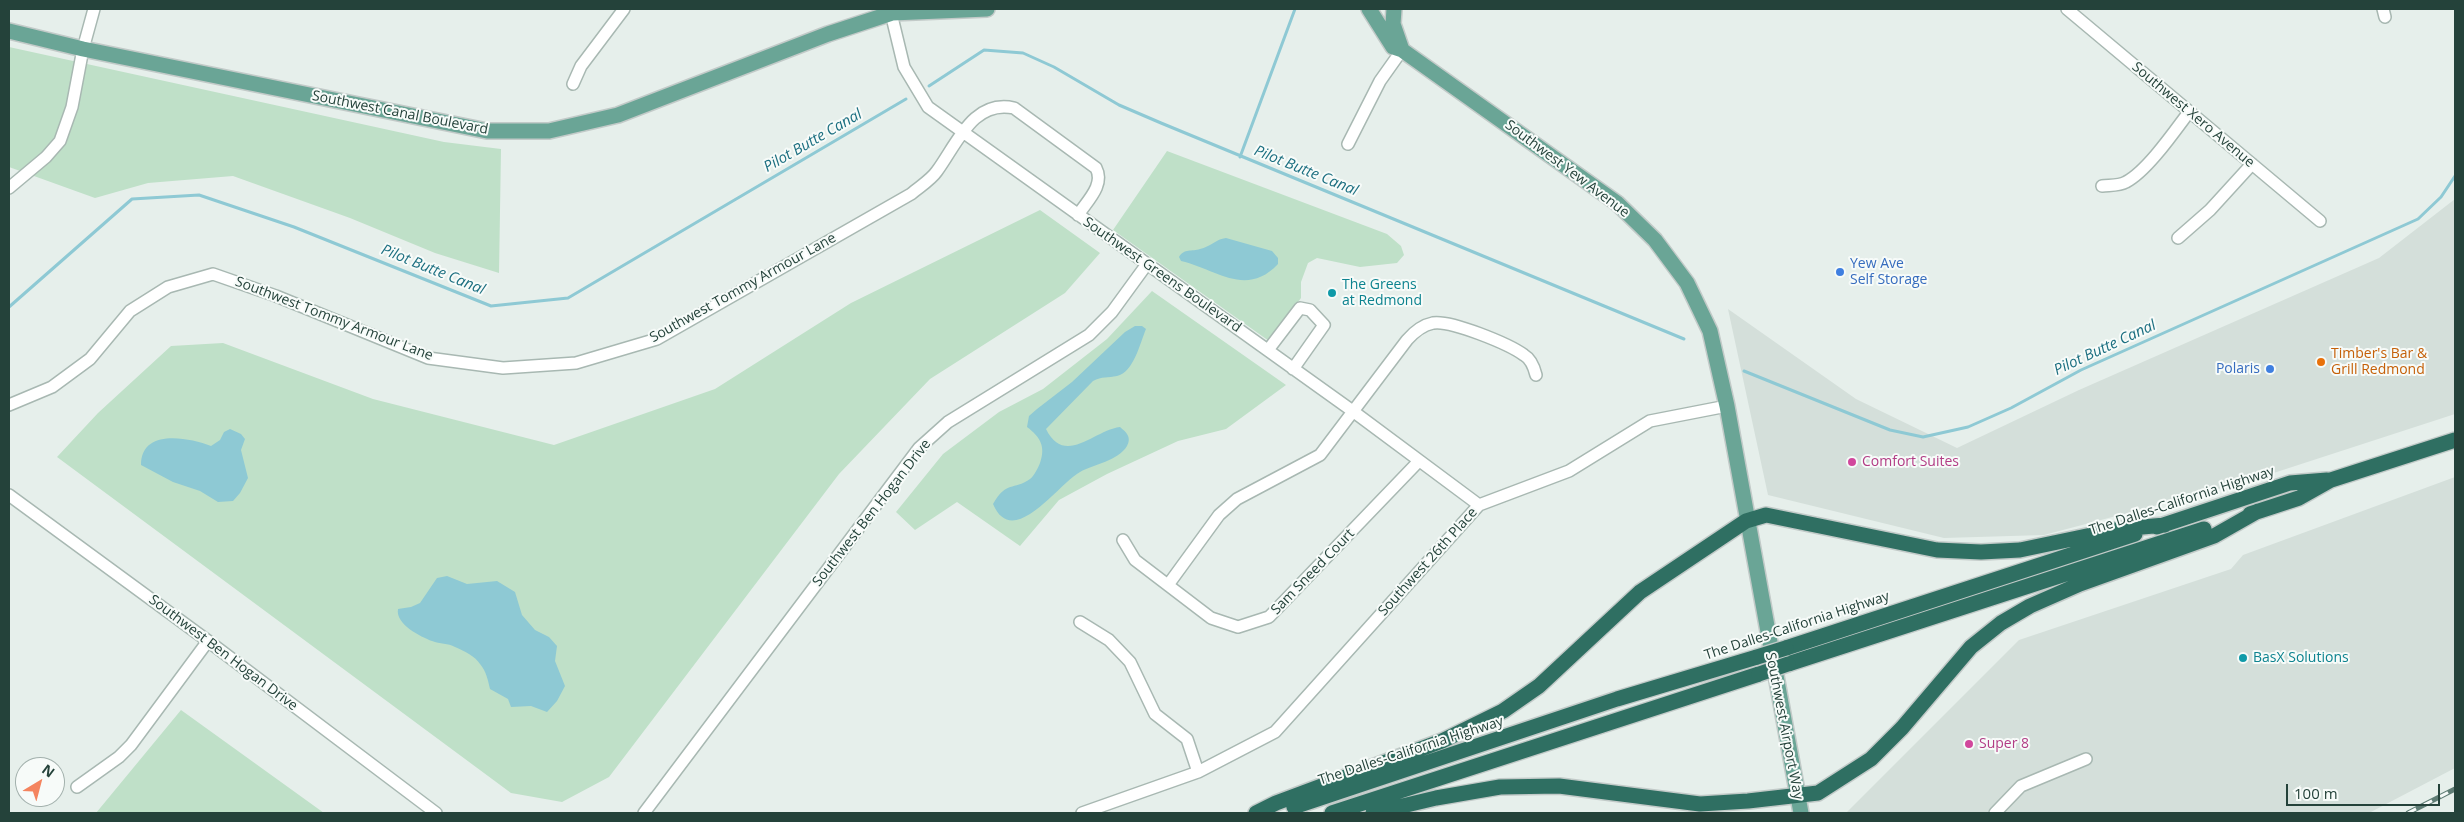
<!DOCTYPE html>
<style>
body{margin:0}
#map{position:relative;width:2464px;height:822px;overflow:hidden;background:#e6efeb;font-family:"Open Sans",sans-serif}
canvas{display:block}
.frame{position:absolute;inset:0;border:10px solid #24423a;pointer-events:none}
.north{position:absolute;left:15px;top:757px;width:50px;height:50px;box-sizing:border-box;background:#f7fbf9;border:1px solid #a3b1ad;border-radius:50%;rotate:37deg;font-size:14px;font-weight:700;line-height:20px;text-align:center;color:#24423a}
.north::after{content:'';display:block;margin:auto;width:18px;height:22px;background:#f4845f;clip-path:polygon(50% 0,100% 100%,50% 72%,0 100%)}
.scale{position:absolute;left:2286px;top:784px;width:154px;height:22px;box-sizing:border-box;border:2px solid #24423a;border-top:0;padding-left:6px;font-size:15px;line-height:18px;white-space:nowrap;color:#24423a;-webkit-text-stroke:4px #f7fbf9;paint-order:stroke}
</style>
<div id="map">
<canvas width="2464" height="822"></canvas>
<div class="frame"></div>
<div class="north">N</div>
<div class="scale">100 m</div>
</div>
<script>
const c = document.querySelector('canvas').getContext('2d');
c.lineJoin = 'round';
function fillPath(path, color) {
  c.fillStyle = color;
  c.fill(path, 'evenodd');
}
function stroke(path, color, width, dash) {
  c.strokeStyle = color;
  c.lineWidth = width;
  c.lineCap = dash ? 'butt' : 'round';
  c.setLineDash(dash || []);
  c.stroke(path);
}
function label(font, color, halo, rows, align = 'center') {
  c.font = font + ' "Open Sans",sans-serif';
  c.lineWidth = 4;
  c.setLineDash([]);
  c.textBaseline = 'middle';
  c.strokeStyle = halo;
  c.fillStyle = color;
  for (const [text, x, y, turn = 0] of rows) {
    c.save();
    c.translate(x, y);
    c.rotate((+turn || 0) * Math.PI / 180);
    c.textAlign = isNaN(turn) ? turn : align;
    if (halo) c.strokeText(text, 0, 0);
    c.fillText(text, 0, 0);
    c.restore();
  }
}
const built = new Path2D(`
 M2455,199V414L2249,481L2044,535L1944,538L1768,495L1728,309L1856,399L1957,448L2079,390L2379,258Z
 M2455,477V768L2369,813H1846L2019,640L2231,569L2243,555Z`);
const green = new Path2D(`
 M9,47L444,142L501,149L499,273L435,253L350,218L233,176L148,183L95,198L9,167Z
 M1167,151L1387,234L1401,246L1404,255L1397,263L1360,267L1317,258L1308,263L1301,282V298L1269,341L1113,230Z
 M1040,210L1100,253L1065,293L930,379L839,474L609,777L562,802L511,793L57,457L98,413L171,346L223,343L373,399L554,445L715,389L851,303Z
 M1152,291L1286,385L1226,429L1178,441L1107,474L1059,500L1020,546L957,502L915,530L896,512L943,454L999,412L1043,389L1107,339Z
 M181,710L324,813H96Z`);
const water = new Path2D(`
 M1226,238L1272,251L1278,258V264C1246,298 1216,269 1181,261L1179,257C1184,248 1192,252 1200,249C1210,247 1216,239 1226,238Z
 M1135,326H1142L1146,329C1140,343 1134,372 1117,376C1108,378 1102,376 1093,381L1046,429C1065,467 1094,430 1120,427C1126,432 1132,437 1127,446C1118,461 1094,464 1080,472C1059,483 1013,551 993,504C1007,480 1013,491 1030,479C1034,476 1038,468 1040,463C1046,446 1040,437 1027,427L1029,416L1037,409L1072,382L1125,332Z
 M230,429L241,434L245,439L241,450L248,478L240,493L233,501L218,502L200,491L173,482L141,465C141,429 187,437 211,446L220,440L224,432Z
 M447,576L467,584L497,581L515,592L522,615L535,630L549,637L557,646L555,661L565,686L557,701L547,712L531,706L511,707L508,699L490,689C488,680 486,671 480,664C475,656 464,651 455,647C448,643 440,644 432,641C421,637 395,624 398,609L411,607L420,603L437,578Z`);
const stream = new Path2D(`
 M929,86L984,50L1023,53L1054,67L1119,105L1161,123L1684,339
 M1240,157L1295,9
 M9,307L132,199L199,195L294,227L491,306L568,298L906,99
 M1744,371L1890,430L1923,437L1968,427L2011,408L2081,370L2418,219L2441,197L2455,176`);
const minor = new Path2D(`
 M890,9L904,67L928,107L1354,412L1479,505
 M2067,9L2320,221
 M2383,9L2385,17
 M573,84L581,66L624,9
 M1348,144L1380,81L1402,50
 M2102,186C2109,185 2119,186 2126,182C2147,171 2174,132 2189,112
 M9,188L46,157L60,141L72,107L83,49L94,9
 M2178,238L2210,210L2252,164
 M1268,350L1300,308L1310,310L1324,325L1293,369
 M9,405L52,387L90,359L130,311L168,287L213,274L276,296L428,358L503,368L576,363L657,339L911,194C919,187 931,180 937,171C957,144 973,99 1014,108L1096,168C1105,185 1087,201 1078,215
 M9,495L208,641L436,813
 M1123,540L1135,560L1211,618L1238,627L1269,617L1419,461
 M1168,585L1219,515L1237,499L1320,455L1407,340C1414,332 1423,325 1433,323C1451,320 1509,344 1524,355C1531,359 1534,367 1536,375
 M1080,622L1109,640L1130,662L1155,714L1187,739L1198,772L1082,813
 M1198,772L1275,732L1479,505L1569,471L1650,421L1727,406
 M77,787L119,757L131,745L208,641
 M644,813L919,448L948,422L1089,335L1112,312L1147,264
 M1995,813L2021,786L2086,759`);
const major = new Path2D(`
 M1369,9L1393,47L1402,50L1617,203L1655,240L1687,283L1710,331L1727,406L1801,813
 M1394,9L1393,24L1402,50
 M9,31L83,49L487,131H549L618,115L828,34L892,13L987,9`);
const highway = new Path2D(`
 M2250,514L2299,498L2331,480L2455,440
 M2157,527L2290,483L2327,480
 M1786,648L2135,534
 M1788,664L2204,529
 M1294,807L1617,699L1757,657
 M1256,813L1276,803L1442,741L1503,711L1539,686L1640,592L1746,521L1766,515L1937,550L1981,552L2020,550L2120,529L2165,525
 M1332,813L1759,674
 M1373,813L1436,798L1500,787L1559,786L1700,804L1748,801L1818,793L1871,759L1902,728L1971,647L2001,623L2030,606L2080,584L2214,536L2258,511`);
const rail = new Path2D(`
 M2408,813L2455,789`);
const highwayBridge = new Path2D(`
 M1757,657L1786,648
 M1759,674L1788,664`);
const markers = [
 [1840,272,5,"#3f7fe0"],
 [1332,293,5,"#0f9aa8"],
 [2321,362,5,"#e8710a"],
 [2270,369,5,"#3f7fe0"],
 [1852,462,5,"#d1479c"],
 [2243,658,5,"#0f9aa8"],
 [1969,744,5,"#d1479c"]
];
const streetNames = [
 ["Southwest Canal Boulevard",400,113,11],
 ["Southwest Xero Avenue",2193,115,40],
 ["Southwest Yew Avenue",1567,169,37],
 ["Southwest Greens Boulevard",1162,275,35],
 ["Southwest Tommy Armour Lane",743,288,-29],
 ["Southwest Tommy Armour Lane",334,319,21],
 ["The Dalles-California Highway",2182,501,-18],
 ["Southwest Ben Hogan Drive",872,513,-52],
 ["Southwest 26th Place",1428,562,-48],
 ["Sam Sneed Court",1313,572,-46],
 ["The Dalles-California Highway",1797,626,-18],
 ["Southwest Ben Hogan Drive",223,653,37],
 ["Southwest Airport Way",1784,726,79],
 ["The Dalles-California Highway",1411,751,-18]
];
const shopNames = [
 ["Yew Ave",1850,264],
 ["Self Storage",1850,280],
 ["Polaris",2260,369,"right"]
];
const cultureNames = [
 ["The Greens",1342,285],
 ["at Redmond",1342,301],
 ["BasX Solutions",2253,658]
];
const foodNames = [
 ["Timber's Bar &",2331,354],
 ["Grill Redmond",2331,370]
];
const hotelNames = [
 ["Comfort Suites",1862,462],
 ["Super 8",1979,744]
];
const waterNames = [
 ["Pilot Butte Canal",813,141,-30],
 ["Pilot Butte Canal",1306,171,22],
 ["Pilot Butte Canal",433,270,22],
 ["Pilot Butte Canal",2105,348,-25]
];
fillPath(built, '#d4dfda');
fillPath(green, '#bfe0c8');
fillPath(water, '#8ec9d4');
stroke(stream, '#8ec9d4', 3);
stroke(minor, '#a8b8b2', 14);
stroke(major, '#c2cac8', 18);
stroke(highway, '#c2cac8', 18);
stroke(minor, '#fff', 11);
stroke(major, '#6aa596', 15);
stroke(highway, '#2f6f62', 15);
stroke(rail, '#5f7d75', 5);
stroke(rail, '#f7fbf9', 3, [9]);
stroke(highwayBridge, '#c2cac8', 18, []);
stroke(highwayBridge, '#2f6f62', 15);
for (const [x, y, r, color] of markers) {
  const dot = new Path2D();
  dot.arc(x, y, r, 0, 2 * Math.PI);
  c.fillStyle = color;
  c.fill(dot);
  stroke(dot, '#f7fbf9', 2);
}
label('14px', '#24423a', '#f7fbf9', streetNames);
label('14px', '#366cbe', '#f7fbf9', shopNames, 'left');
label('14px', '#0d838f', '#f7fbf9', cultureNames, 'left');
label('14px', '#c56008', '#f7fbf9', foodNames, 'left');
label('14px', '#b23c85', '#f7fbf9', hotelNames, 'left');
label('italic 15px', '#1c6f80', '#f7fbf9', waterNames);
</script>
